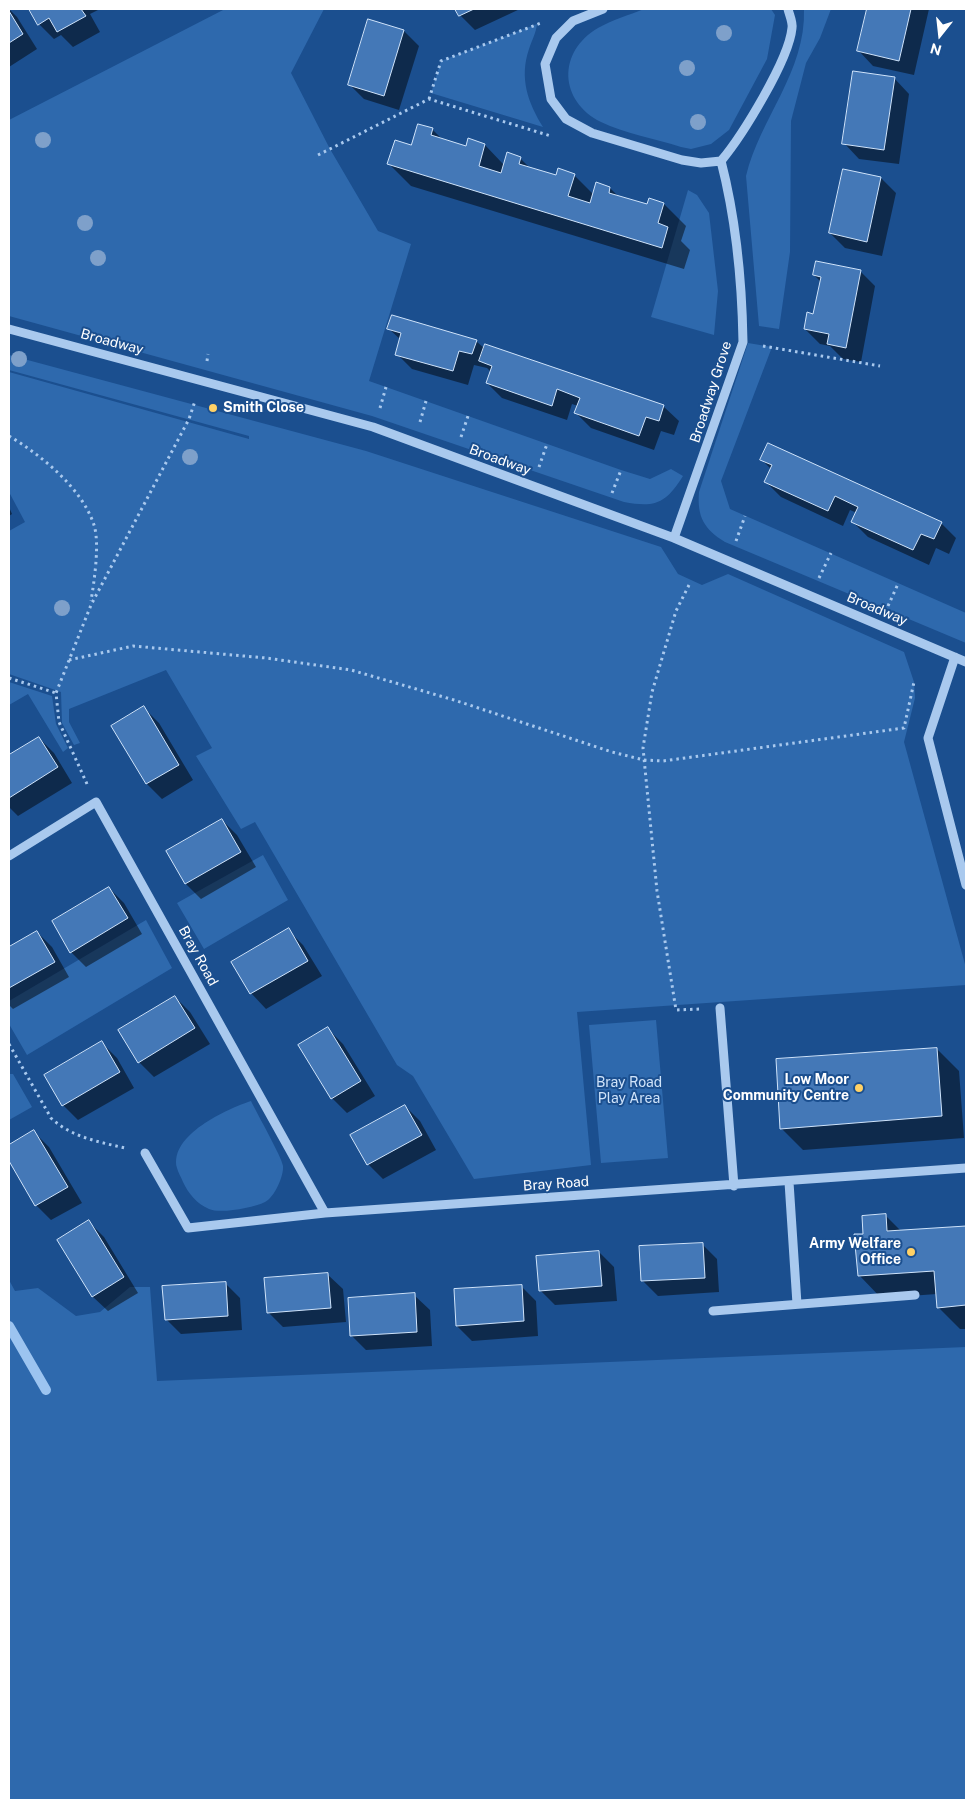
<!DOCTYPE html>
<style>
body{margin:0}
#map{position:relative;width:975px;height:1809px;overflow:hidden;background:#1b4f8f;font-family:"Public Sans",sans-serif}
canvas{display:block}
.frame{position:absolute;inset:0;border:10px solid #fff;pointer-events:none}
.north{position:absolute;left:915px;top:10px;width:50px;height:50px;-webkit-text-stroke:4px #1b4f8f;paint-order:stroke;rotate:196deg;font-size:14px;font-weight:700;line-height:20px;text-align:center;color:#fff}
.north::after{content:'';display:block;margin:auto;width:18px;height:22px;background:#fff;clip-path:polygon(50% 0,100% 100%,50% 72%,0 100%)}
</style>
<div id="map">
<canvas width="975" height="1809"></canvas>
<div class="frame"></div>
<div class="north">N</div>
</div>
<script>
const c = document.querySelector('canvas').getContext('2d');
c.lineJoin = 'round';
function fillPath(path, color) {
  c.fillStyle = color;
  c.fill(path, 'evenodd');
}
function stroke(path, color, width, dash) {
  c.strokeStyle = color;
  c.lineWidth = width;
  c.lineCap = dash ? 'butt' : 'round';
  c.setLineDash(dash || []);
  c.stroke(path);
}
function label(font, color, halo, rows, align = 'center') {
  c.font = font + ' "Public Sans",sans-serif';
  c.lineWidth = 4;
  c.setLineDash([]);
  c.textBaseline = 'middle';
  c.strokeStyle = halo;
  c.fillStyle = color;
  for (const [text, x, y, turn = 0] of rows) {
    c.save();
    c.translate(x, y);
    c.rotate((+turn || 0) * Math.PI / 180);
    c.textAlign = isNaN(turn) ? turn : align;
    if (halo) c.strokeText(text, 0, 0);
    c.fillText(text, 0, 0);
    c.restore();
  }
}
const green = new Path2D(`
 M225,9H324L291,73L330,149L378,231L411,244L369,381L621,470L650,479L671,469L683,476C666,503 656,508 624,502L372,416L9,316V120Z
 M644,9H771L775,15L767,59L729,130L711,144L691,149L681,147C656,139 624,133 601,122C559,101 557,52 598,28C612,20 629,15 644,9Z
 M804,9H831L820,38L806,63L791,121L790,252L779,329L759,326L746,176C760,118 806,72 804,9Z
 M537,24C536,33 532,40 529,49C519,78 528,103 543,127L431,93L441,61Z
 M688,190L697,195L709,213L718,291L714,335L651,317Z
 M748,343L772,347L721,481L730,509L966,613V643L725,542C704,529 697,517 699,492Z
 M9,355L366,451L661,547L678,574L702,585L728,574L904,652L914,682L915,698L904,742L966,968V985L577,1012L591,1165L474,1179L413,1076L397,1065L255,822L241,829L196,756L212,748L166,670L69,709V722L80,743L74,745L62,723L61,692L9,674V531L25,522L9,492V372L249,439V436L9,370Z
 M9,682L52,696L56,724L68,748L63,752L28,694L9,705Z
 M263,855L288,900L204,949L177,903Z
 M146,920L172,968L27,1055L9,1024V1001Z
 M656,1020L668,1158L601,1163L589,1025Z
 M9,1074H13L32,1107L9,1120Z
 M251,1101C256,1112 282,1157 283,1166C284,1176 274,1198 265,1202C253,1208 220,1214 209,1209C197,1204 188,1193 183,1182C181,1177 178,1172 177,1168C169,1135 227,1109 251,1101Z
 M9,1280L15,1291L38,1288L76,1316L100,1312L130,1287H150L157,1381L966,1347V1800H9Z`);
const shadow = new Path2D(`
 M9,9L17,17L37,49L9,67Z
 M30,9H100L90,14L100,32L73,47L61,35L54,39L39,24Z
 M457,9H520L475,30L460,15Z
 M868,9H929L914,75L873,66L858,50Z
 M404,31L419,46L399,110L364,99L349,84Z
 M894,78L909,94L899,164L859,159L844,143Z
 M432,129L443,140L466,147L485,145L504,165L520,158L531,169L557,177L574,175L593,194L610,188L619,197L648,206L664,204L686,226L681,241L690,250L684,269L411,186L389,164Z
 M881,178L896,193L882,256L845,248L830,233Z
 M860,271L875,286L861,362L843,359L830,346L820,344L805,329L814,315L821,282L814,275Z
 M389,329L476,341L485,349L663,406L679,421L674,435L661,431L654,450L591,428L576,413L578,406L572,404L567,420L502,398L487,383L491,372L487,368L474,365L468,385L412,369L397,354L401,340Z
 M762,460L941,523L956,538L949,554L936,548L929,565L868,537L853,522L857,513L850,510L843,526L781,497L766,482L771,469Z
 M9,507L12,514L9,516Z
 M144,708L159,723L193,780L162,799L147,784L112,726Z
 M39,738L54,753L72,783L18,816L9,807V757Z
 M222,820L237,835L256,867L201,899L186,884L167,852Z
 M109,888L124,903L142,934L86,967L71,952Z
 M288,930L303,945L322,976L266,1009L251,993L233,962Z
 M37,932L52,947L69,977L13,1009L9,1005V948Z
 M175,997L190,1012L210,1044L154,1077L139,1062Z
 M328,1029L343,1044L375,1096L347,1113L332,1098Z
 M102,1043L117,1058L134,1088L78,1120L63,1105L45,1075Z
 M937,1049L959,1071L964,1138L803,1150L781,1128Z
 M405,1106L420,1121L436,1150L383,1179L368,1164Z
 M34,1132L49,1147L82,1203L51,1220L36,1205L9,1158V1147Z
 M886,1216L902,1232L966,1227V1329H960L938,1307L937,1294L881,1298L859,1275L865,1235Z
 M89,1222L104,1237L138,1293L108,1311L92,1296Z
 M702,1244L717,1259L719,1292L658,1296L643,1281Z
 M599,1252L614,1267L617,1301L555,1305L540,1290Z
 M327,1274L343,1289L346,1322L283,1327L268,1312Z
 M225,1283L240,1298L242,1330L181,1334L166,1319Z
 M521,1286L536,1301L538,1336L472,1341L457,1326Z
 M414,1295L430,1310L432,1346L366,1350L351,1335Z`);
const stream = new Path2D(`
 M9,1326L46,1390`);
const building = new Path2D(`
 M29,9H81L86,16L57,32L49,18L38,25Z
 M455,9H474L459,16Z
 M867,9H911L899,61L857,51Z
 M9,11L23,34L9,43Z
 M368,19L404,30L384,96L348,85Z
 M853,71L895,77L884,150L842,144Z
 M418,124L433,128L431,135L466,146L468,138L485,144L479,166L501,173L507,152L521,157L519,164L556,175L558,168L575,174L568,196L590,203L596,182L610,187L609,193L647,204L649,198L664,203L658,223L668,227L662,248L387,164L395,140L411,145Z
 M843,169L881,177L867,242L829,233Z
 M816,261L861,270L846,348L827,344L829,334L804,329L807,312L813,314L821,277L813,275Z
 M392,315L477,340L472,354L459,351L453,371L395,355L401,333L387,329Z
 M485,344L664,405L659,421L646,417L639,436L574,413L580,398L557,389L552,406L486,383L492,366L479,361Z
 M768,443L942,522L934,539L921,534L913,550L851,522L858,507L835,496L828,511L764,482L772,465L760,460Z
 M144,706L179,765L146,784L111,726Z
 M39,737L58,767L9,798V755Z
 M222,819L241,852L185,884L166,851Z
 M109,887L128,918L70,953L52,921Z
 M289,928L308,961L250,994L231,962Z
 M37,931L55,962L9,988V947Z
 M175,996L195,1028L138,1063L118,1030Z
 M328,1027L361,1081L331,1099L298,1045Z
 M102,1041L120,1072L62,1106L44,1075Z
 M937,1048L942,1116L780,1129L776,1059Z
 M405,1105L422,1135L367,1165L350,1135Z
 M34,1130L68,1187L35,1206L9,1161V1145Z
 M886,1214L887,1231L966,1226V1305L937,1308L934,1271L858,1276L854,1234H863L862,1216Z
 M89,1220L124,1277L92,1297L57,1240Z
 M703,1243L705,1278L641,1281L639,1246Z
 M599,1251L602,1286L539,1291L536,1256Z
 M328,1273L331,1308L267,1313L264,1278Z
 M226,1282L228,1316L165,1320L162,1286Z
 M522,1285L524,1321L456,1326L454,1289Z
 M415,1293L417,1332L350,1336L348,1298Z`);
const path = new Path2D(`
 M429,99L441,61L541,23
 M318,155L429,99L551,136L552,135
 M763,346L880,366
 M207,361L208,354
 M380,408L386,387
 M420,422L426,401
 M9,436C41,455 82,488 94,525C100,544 94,582 91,601
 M461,437L468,416
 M539,467L547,444
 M612,493L621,470
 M736,541L745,516
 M819,578L831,553
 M689,585L676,611L652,692L643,748L657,891L676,1010L700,1009
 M888,606L898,584
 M69,660L133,646L266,658L351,670L454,700L612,752L644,760L663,761L904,728L914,682
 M9,678L56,693
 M87,784L59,722L56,693L91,605L189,419L195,401
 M9,1044L51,1118C71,1137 99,1142 125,1148`);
const minor = new Path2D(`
 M603,9L573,21L556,38L545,64L551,99L566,119L592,133L682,160L701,163L721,161C742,136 789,60 792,28C793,22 789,14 788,9
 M9,329L373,427L674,538L966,662
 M674,538L743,342C742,282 736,219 721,161
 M955,657L928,738L966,885
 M9,856L96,802L325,1213
 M720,1008L734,1186
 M145,1153L188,1228L325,1213L966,1168
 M789,1182L797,1304
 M713,1311L915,1295`);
const trees = [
 [724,33],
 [687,68],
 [698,122],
 [43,140],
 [85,223],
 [98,258],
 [19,359],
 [190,457],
 [62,608]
];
const markers = [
 [213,408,5,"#ffd166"],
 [859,1088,5,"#ffd166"],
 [911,1252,5,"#ffd166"]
];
const streetNames = [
 ["Broadway",112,342,15],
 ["Broadway Grove",711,392,-72],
 ["Broadway",500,460,20],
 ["Broadway",877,609,23],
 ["Bray Road",198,956,61],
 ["Bray Road",556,1184,-4]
];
const poiNames = [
 ["Smith Close",223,408,"left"],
 ["Low Moor",849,1080],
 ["Community Centre",849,1096],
 ["Army Welfare",901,1244],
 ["Office",901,1260]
];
const parkNames = [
 ["Bray Road",629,1083],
 ["Play Area",629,1099]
];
fillPath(green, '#2e69ad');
fillPath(shadow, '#0007');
stroke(stream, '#9cc4f0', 10);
fillPath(building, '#4478b7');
stroke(building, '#cfe3fa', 1);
stroke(path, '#a9c9ee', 3, [2.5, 4]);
stroke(minor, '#a9c9ee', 9);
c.fillStyle = '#7ea0ca';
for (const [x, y] of trees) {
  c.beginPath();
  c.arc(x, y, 8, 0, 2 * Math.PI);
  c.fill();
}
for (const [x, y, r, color] of markers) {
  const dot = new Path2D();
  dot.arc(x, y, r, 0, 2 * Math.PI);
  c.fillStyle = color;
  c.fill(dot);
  stroke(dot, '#1b4f8f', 2);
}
label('14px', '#fff', '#1b4f8f', streetNames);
label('bold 14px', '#fff', '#1b4f8f', poiNames, 'right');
label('14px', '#cfe3fa', '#1b4f8f', parkNames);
</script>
